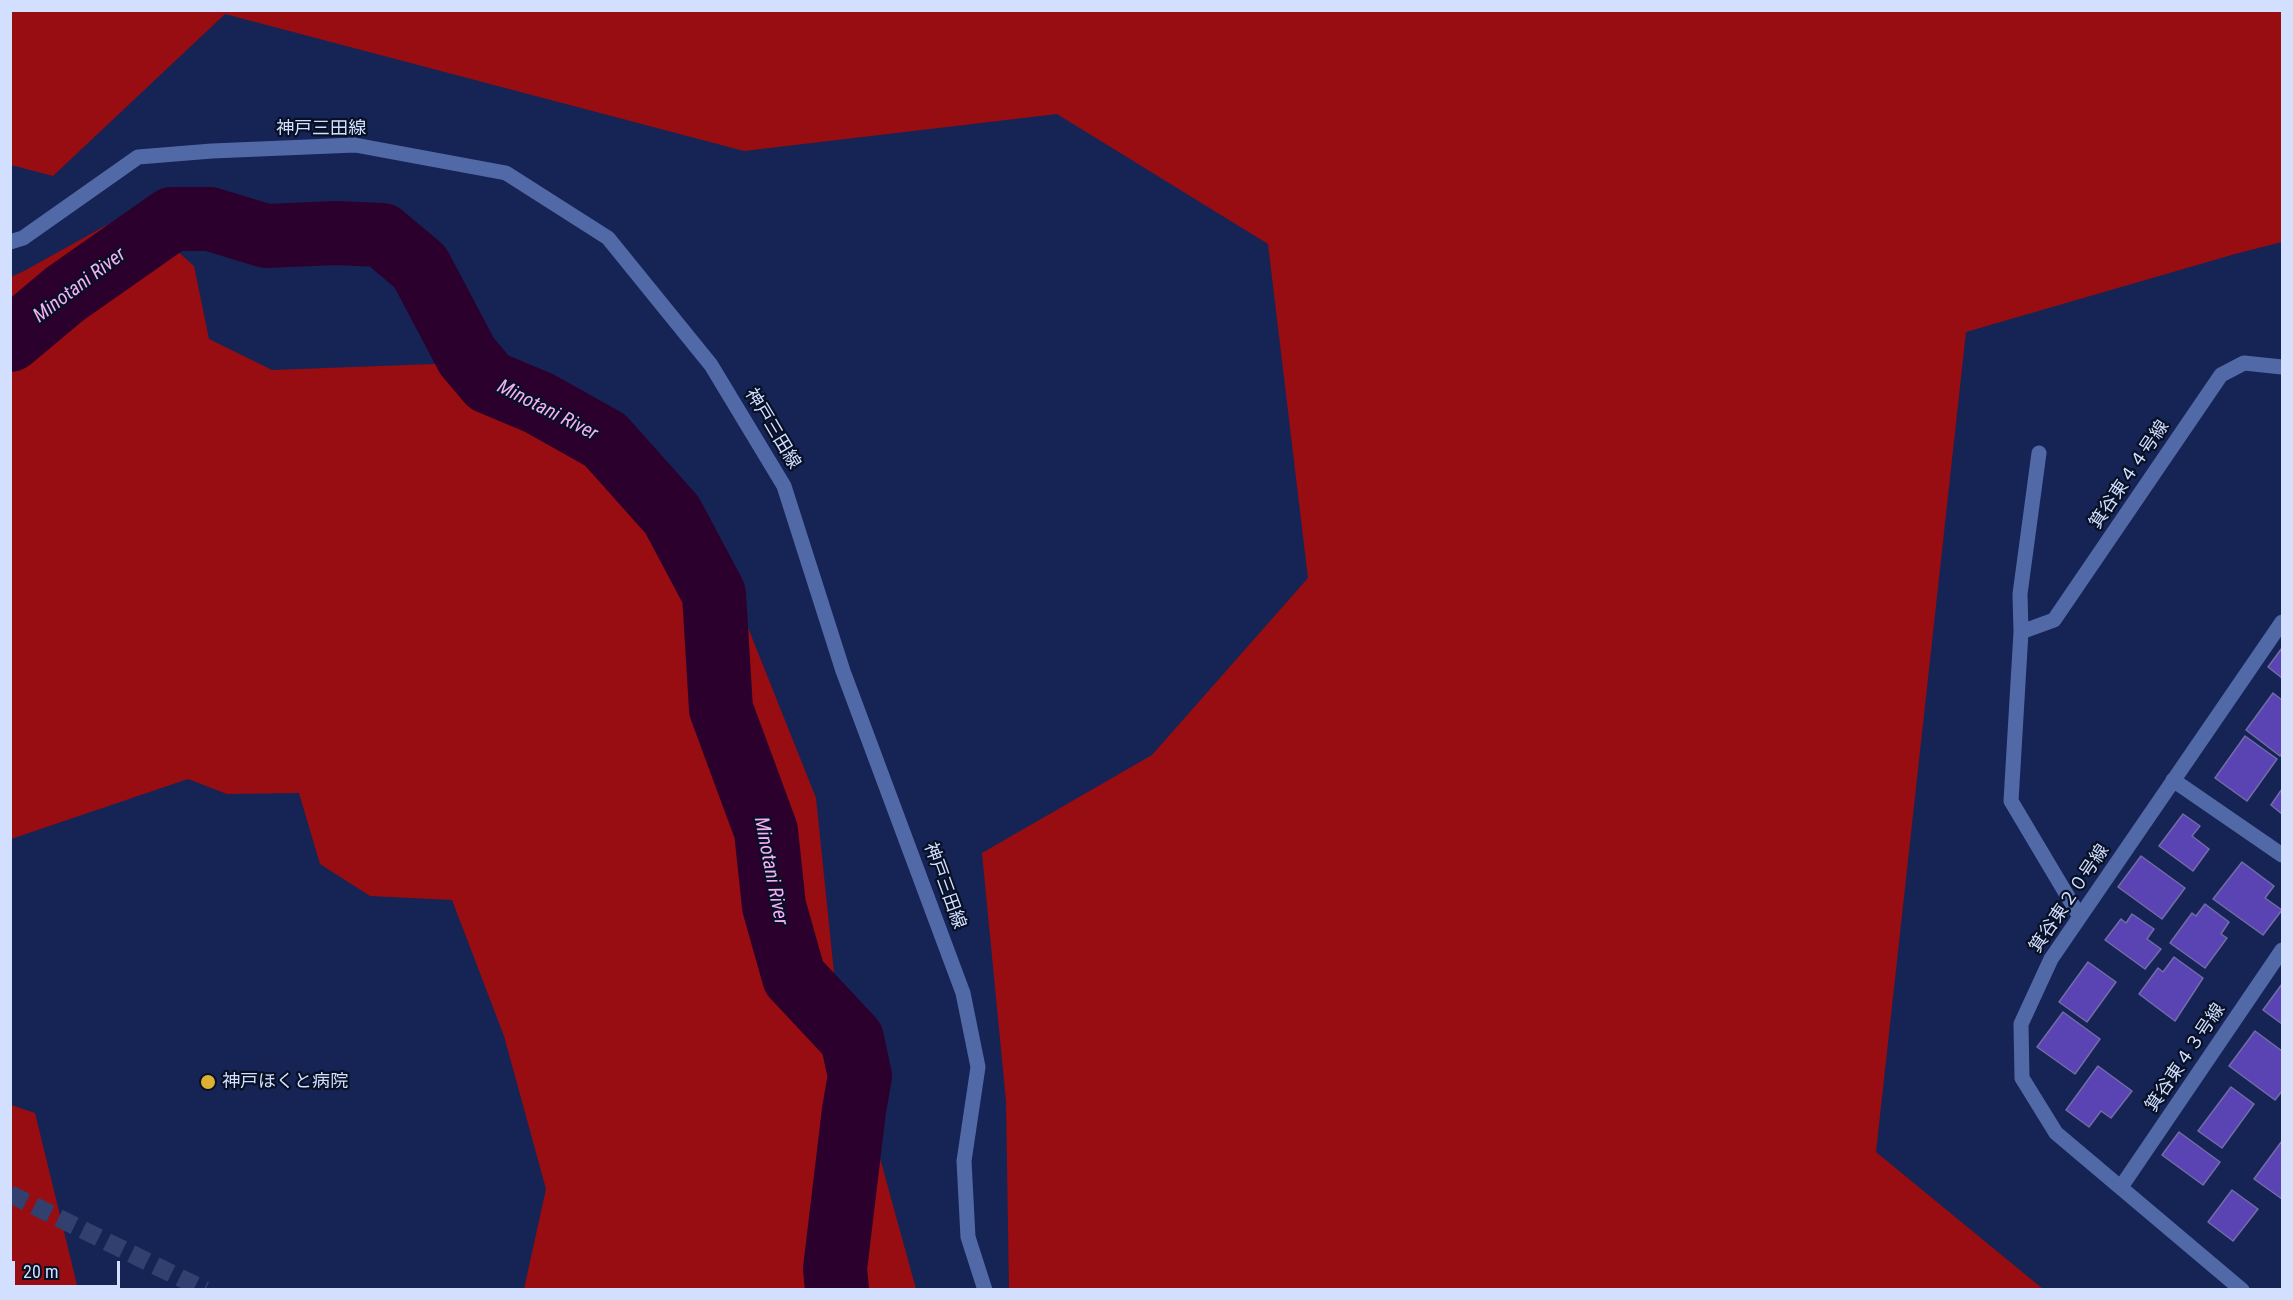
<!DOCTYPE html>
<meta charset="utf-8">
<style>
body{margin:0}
#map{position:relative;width:2293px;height:1300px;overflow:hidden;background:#152454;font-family:"Roboto Condensed",sans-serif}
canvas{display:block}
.frame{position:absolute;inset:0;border:12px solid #d2dfff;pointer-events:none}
.scale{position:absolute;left:12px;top:1261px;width:108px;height:27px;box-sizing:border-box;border:3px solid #d2dfff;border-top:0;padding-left:8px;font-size:18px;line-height:21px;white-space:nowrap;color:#d2dfff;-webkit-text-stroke:4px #081025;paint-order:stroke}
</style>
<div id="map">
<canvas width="2293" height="1300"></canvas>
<div class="frame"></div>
<div class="scale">20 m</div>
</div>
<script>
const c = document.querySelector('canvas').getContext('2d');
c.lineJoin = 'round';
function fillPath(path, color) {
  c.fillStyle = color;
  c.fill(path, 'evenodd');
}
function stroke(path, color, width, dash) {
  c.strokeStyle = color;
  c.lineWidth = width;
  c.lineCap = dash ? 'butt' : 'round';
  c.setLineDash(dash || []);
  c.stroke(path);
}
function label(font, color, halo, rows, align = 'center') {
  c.font = font + ' "Roboto Condensed","Noto Sans JP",sans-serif';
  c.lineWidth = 4.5;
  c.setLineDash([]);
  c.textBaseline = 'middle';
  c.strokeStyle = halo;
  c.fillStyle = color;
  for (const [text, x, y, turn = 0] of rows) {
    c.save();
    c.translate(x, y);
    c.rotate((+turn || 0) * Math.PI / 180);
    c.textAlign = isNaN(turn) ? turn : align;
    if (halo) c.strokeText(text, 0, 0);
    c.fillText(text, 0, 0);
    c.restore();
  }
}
const forest = new Path2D(`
 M10,11H2282V242L2235,254L1966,332L1876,1152L2043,1289H1009L1006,1101L982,853L1152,755L1308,578L1268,244L1057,114L744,151L225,14L53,176L11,165Z
 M132,211L194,266L209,339L272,370L435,364L580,449L731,585L816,798L837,1002L916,1289H524L546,1189L504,1036L452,900L370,896L320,864L299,793L227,794L188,779L11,839V277L24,271Z
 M11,1105L35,1113L78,1289H11Z`);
const river = new Path2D(`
 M10,340L65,294L172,219H210L266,236L336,233L382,235L420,267L467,356L489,382L539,403L605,440L672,515L714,594L721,709L766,831L774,906L794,977L852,1039L860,1076L854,1110L835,1269L837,1290`);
const building = new Path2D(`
 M2282,648V678L2268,667Z
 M2273,693L2282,700V753L2280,756L2246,730Z
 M2245,736L2277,759L2247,801L2215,778Z
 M2282,789V814L2271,805Z
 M2183,814L2200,826L2192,836L2209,849L2193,871L2159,846Z
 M2141,856L2185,888L2162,919L2118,887Z
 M2242,862L2274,886L2265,898L2282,910L2263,935L2213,899Z
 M2205,904L2229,922L2221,934L2227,938L2205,968L2170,943L2192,913L2196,916Z
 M2132,914L2154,929L2147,939L2161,949L2145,969L2105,940L2121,919L2126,923Z
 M2174,957L2203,978L2175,1021L2139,994L2158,968L2163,972Z
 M2088,962L2116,982L2087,1022L2059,1002Z
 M2282,984V1024L2263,1010Z
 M2063,1012L2100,1039L2075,1074L2037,1047Z
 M2255,1031L2282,1051V1091L2275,1100L2229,1066Z
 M2098,1066L2132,1091L2111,1118L2101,1111L2089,1127L2066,1110Z
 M2231,1087L2254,1104L2222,1148L2198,1131Z
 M2179,1132L2220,1162L2203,1185L2162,1155Z
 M2282,1141V1199L2254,1179Z
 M2232,1190L2258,1209L2233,1241L2208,1222Z`);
const highwayTunnel = new Path2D(`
 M10,1194L205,1290`);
const minor = new Path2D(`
 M10,242L23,238L138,157L212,151L355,145L506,173L608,238L711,365L784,486L843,671L963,993L978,1067L964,1161L968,1237L985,1290
 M2021,632L2020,594L2039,453
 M2173,780L2282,855
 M2080,917L2011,801L2021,632L2054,620L2221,375L2244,363L2282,367
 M2121,1187L2282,950
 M2242,1290L2056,1133L2022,1078L2021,1024L2051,959L2282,622`);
const markers = [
 [208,1082,8,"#deb133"]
];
const streetNames = [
 ["神戸三田線",321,129],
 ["神戸三田線",772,429,59],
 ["箕谷東４４号線",2130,475,-56],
 ["神戸三田線",944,886,70],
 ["箕谷東２０号線",2070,899,-56],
 ["箕谷東４３号線",2186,1058,-56]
];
const poiNames = [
 ["神戸ほくと病院",222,1082]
];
const waterNames = [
 ["Minotani River",80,286,-37],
 ["Minotani River",547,411,27],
 ["Minotani River",770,871,79]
];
fillPath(forest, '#980d11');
stroke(river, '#2c002d', 64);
fillPath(building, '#5a43b3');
stroke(building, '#726ca8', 1.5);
stroke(highwayTunnel, '#31406e', 18, [18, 9]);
stroke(minor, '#5269a8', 15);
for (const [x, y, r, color] of markers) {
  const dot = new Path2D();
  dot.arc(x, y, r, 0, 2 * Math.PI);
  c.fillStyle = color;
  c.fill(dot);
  stroke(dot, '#081025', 2);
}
label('18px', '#d2dfff', '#081025', streetNames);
label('18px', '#d2dfff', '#081025', poiNames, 'left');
label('italic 20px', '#f5aff3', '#081025', waterNames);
</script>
